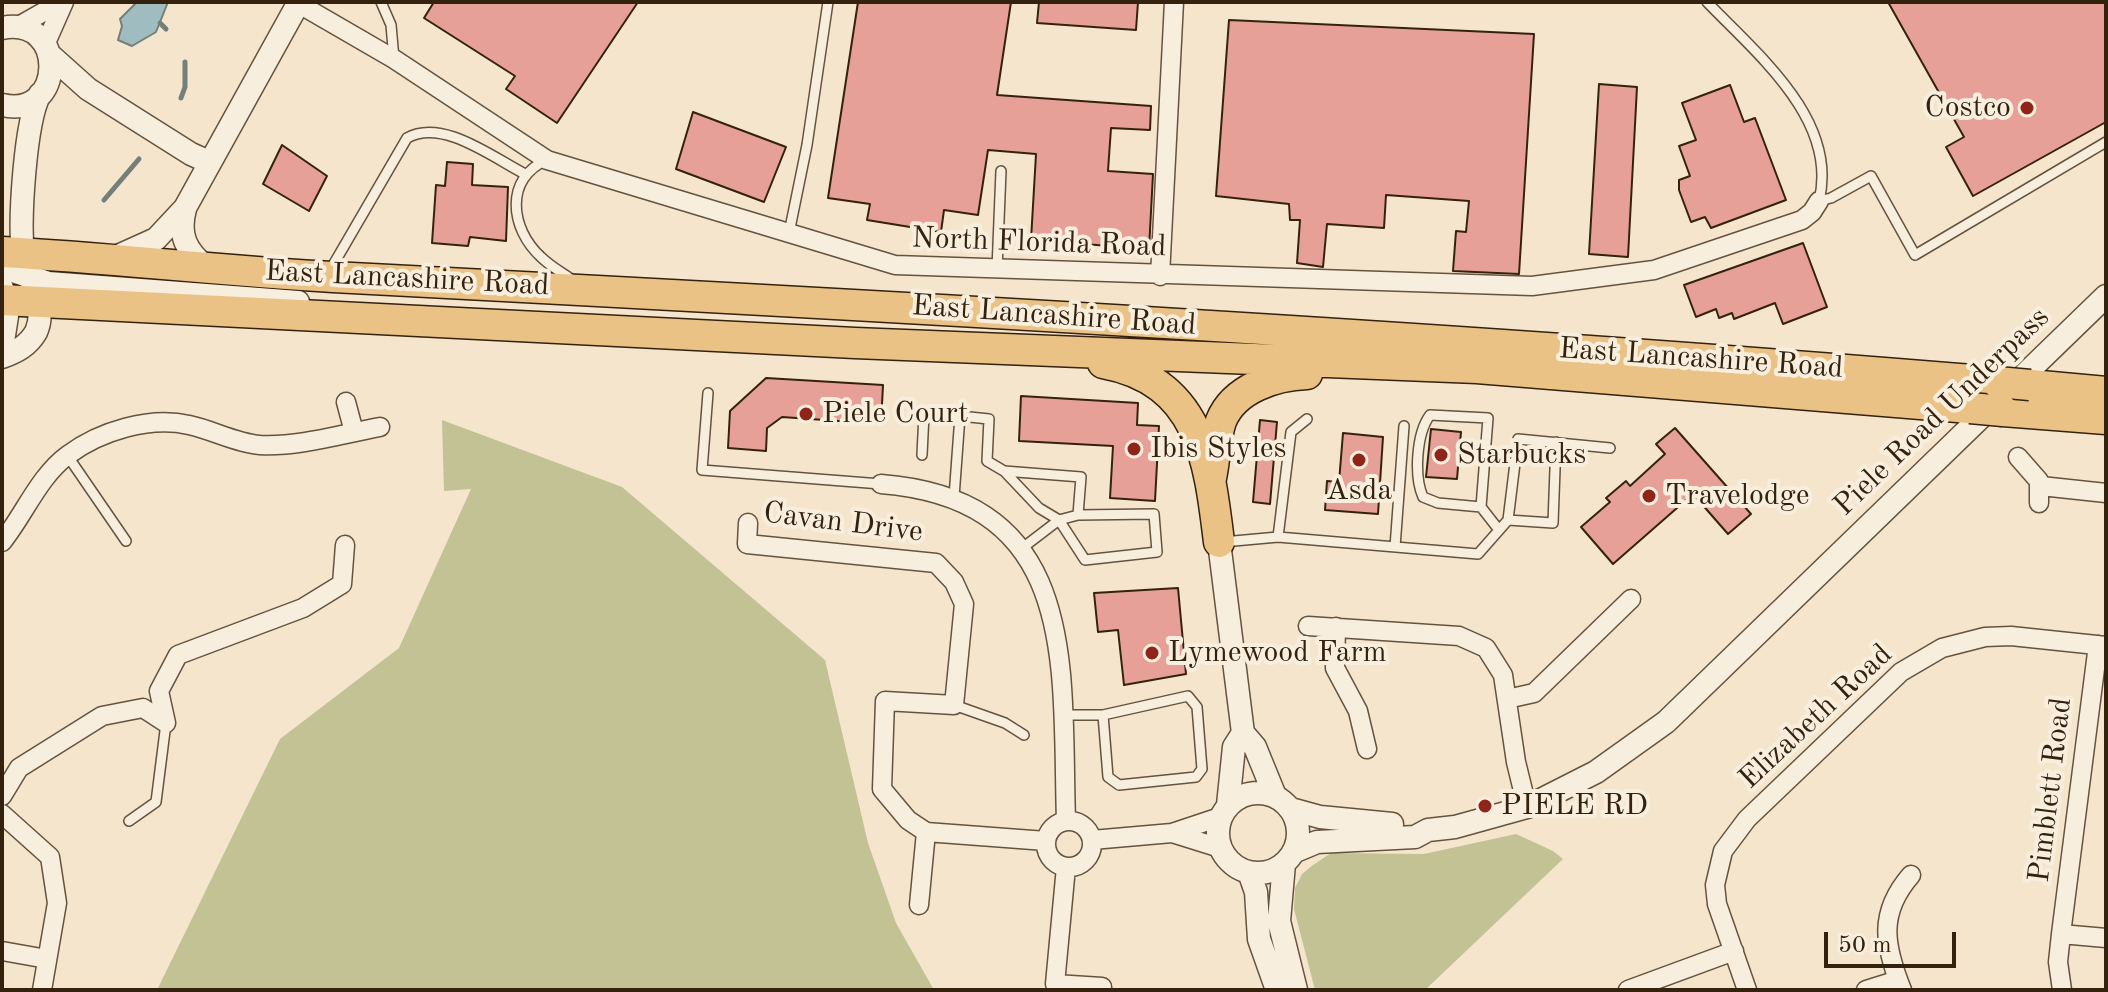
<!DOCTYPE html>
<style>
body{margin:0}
#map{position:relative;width:2108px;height:992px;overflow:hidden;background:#f5e5cd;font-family:"Old Standard TT",serif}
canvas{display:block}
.frame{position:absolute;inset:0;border:4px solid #34220f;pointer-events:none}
.scale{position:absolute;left:1824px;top:932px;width:132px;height:36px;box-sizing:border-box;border:4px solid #34220f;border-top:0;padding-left:10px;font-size:24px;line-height:28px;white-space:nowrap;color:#34220f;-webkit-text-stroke:6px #f8eede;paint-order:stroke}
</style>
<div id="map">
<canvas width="2108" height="992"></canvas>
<div class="frame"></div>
<div class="scale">50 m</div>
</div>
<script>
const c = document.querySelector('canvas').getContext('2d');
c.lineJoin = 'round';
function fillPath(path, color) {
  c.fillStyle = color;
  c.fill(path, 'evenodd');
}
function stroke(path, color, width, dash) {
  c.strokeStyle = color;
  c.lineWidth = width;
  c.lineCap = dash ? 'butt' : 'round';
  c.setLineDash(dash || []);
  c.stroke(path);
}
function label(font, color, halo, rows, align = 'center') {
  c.font = font + ' "Old Standard TT",serif';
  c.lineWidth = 8;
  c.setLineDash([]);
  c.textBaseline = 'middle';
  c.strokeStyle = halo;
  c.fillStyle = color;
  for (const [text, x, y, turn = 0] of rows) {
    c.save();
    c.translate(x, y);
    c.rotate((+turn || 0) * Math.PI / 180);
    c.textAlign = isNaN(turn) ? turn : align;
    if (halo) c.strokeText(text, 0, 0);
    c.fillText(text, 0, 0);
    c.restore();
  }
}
const green = new Path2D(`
 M442,420L622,487L825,660L868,843L896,923L934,990H157L280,739L399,648L471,489L444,491Z
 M1516,834L1553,851L1563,859L1425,990H1315L1294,909L1295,888L1302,874L1313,865L1331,853L1424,854Z`);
const water = new Path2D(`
 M137,2H168L156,32L132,46L118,40L122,26L120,19Z`);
const stream = new Path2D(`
 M160,23L166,29
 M181,98L185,87V62
 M104,200L139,159`);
const building = new Path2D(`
 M434,2H638L557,123L506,89L515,76L424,18Z
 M858,2H1011L997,95L1151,106L1150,130L1111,128L1108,171L1153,174L1149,249L1031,240L1036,154L988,150L978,215L944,210L941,232L867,220L870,204L828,198Z
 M1039,2H1138L1136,30L1037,23Z
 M1888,2H2106V122L1973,196L1946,147L1964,137Z
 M1229,20L1534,34L1519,274L1453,271L1456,231L1466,232L1469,201L1386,195L1384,228L1327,224L1323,267L1297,263L1300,220H1290L1289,204L1216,196Z
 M1599,84L1637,87L1628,257L1589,254Z
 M1730,85L1744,122L1755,118L1786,200L1711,228L1705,217L1691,222L1679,190V180L1690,176L1679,146L1696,140L1682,103Z
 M693,112L786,147L764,202L676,169Z
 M282,145L327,176L309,211L263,184Z
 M447,162L473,164L472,185L508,187L506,241L470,237L468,246L432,243L436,185L445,186Z
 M1803,243L1827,307L1783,324L1775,303L1734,319L1732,313L1719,318L1716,309L1696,317L1684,285Z
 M766,378L883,385L881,424L782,417L767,428L766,451L728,448L730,411Z
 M1021,396L1138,403L1137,425L1159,426L1155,501L1110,498L1113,446L1019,441Z
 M1260,420L1277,422L1270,504L1253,502Z
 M1675,428L1751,514L1728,534L1693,494L1613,564L1581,527L1610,502L1606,498L1626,481L1630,486L1665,454L1656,444Z
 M1431,429L1461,432L1457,479L1426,477Z
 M1343,433L1383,437L1378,514L1325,510L1327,481L1339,482Z
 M1178,588L1186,674L1124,685L1118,630L1098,632L1094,593Z`);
const service = new Path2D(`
 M381,2L391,25L394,59
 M1707,2C1757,54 1839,120 1819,201L1831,198L1871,176L1915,255L2106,142
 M547,160C504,178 510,229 541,257C550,266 561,272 571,279
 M789,233L807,145L828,2
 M997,269L1001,171
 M329,272L407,138C442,118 492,157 525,174
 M708,393L702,470L881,484
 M67,455L126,541
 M922,455L924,414L960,416
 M1004,471L1039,508L1059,520L1078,515
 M954,497L960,416L989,419L987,461L1004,471L1081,477L1078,515L1154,514L1157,552L1085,560L1059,520L1021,549
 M1481,507L1438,503L1423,497C1414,477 1416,434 1430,415L1488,418L1481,507L1499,530
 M1508,520L1553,523L1556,442
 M1278,537L1291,432L1307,419
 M1223,542L1278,537L1478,554L1508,520L1518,439L1610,448
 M1395,547L1404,426
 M954,705L1005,723L1024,735
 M1063,715H1103L1188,696L1197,707L1202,769L1196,777L1119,785L1108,777L1103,715
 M129,821L156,802L166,723`);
const minor = new Path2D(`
 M299,4L394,59L547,160L895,265L1532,286L1654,270L1802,220L1812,212L1819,201
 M17,27L61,2
 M45,45L64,2
 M1160,276L1174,2
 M346,402L354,432
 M2018,457L2039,481V503
 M881,484C1082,500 1061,668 1066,821
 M2041,486L2106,493
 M748,523L747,544L936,563L954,582L964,604L954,705L885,701L882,789L908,820L926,832L1046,841
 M2,542C24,515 39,476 68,455C100,431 150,416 189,425C213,430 235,443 260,445C299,447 342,434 380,427
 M1308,626L1459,636L1486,648L1503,675L1516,762L1527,807
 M1336,627L1335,668L1358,711L1367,749
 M1507,699L1534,693L1631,599
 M2,796L19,768L102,716L143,708L166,723L159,691L178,655L303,608L342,584L345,545
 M2,814L50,857L57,903L42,990
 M1046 844a23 23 0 1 1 46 0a23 23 0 1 1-46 0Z
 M1172,833L1220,848
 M1092,840L1172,833L1220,817
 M1066,867L1055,984L1102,987
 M919,905L926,832
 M2061,934L2106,938
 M2,951L47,959
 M1628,990L1734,951
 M1747,990L1717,904L1715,885L1723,851L1747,819L1901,672L1942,648L1985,637L2011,636L2106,646
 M1866,990L1898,980
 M1902,990C1884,945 1878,913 1911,875
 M2062,990L2058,962L2061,934L2098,645`);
const tertiary = new Path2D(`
 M2,28C68,15 65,120 2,105
 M50,55L88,89L191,154L209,162
 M185,209C178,235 186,251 206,267
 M116,257L156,239L185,208L299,2
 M2,267L48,283L298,302
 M2,288L7,316L2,348
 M2,357C16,352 28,346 36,332C48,307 27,278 23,253C19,221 25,121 40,94
 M1219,542L1243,733L1255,747L1275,796
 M1218 833a40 40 0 1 1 80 0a40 40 0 1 1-80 0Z
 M1228,805L1234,747L1243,733
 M1291,809L1320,817L1392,824
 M1293,852L1317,842L1415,837L1428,830L1455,827L1527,807L1596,772L1666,722L2106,296
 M1284,864L1279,921L1296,990
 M1249,872L1256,892L1259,939L1277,990`);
const trunk = new Path2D(`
 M2,252C112,258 222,271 333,277C888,306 1443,336 1997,382
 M2,300L855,343L1477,368L1970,408
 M1103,363C1200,381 1209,459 1219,542
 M2030,385L2106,392
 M2003,411L2106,419
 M1211,478C1215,460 1215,438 1221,421C1234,388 1276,375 1307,374`);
const trunkBridge = new Path2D(`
 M1997,382L2030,385
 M1970,408L2003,411`);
const markers = [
 [2027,108,8,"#8f2418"],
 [806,414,8,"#8f2418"],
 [1134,449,8,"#8f2418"],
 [1441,455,8,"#8f2418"],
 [1359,460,8,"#8f2418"],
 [1649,496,8,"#8f2418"],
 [1152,653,8,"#8f2418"],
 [1485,806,8,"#8f2418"]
];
const poiNames = [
 ["Costco",2011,108,"right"],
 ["Piele Court",822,414],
 ["Ibis Styles",1150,449],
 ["Starbucks",1457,455],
 ["Asda",1359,491,"center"],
 ["Travelodge",1665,496],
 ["Lymewood Farm",1168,653],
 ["PIELE RD",1501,806]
];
const streetNames = [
 ["North Florida Road",1039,243,2],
 ["East Lancashire Road",407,279,3],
 ["East Lancashire Road",1054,316,4],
 ["East Lancashire Road",1701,359,4],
 ["Piele Road Underpass",1942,412,-44],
 ["Cavan Drive",843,523,7],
 ["Elizabeth Road",1816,717,-43],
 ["Pimblett Road",2051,790,-83]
];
fillPath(green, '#c2c294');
fillPath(water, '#9fbdc0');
stroke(water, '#747f79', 2);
stroke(stream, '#747f79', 5);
fillPath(building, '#e6a097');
stroke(building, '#34220f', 2);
stroke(service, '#64533e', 12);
stroke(minor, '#64533e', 21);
stroke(tertiary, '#64533e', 25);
stroke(trunk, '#34220f', 33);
stroke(service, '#f8eede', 9);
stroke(minor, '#f8eede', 18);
stroke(tertiary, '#f8eede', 22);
stroke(trunk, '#eac286', 30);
stroke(trunkBridge, '#34220f', 33, []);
stroke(trunkBridge, '#eac286', 30);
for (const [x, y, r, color] of markers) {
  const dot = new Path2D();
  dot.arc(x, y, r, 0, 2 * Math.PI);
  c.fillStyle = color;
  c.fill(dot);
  stroke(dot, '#f8eede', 3);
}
label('30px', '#34220f', '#f8eede', poiNames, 'left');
label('30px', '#34220f', '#f8eede', streetNames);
</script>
